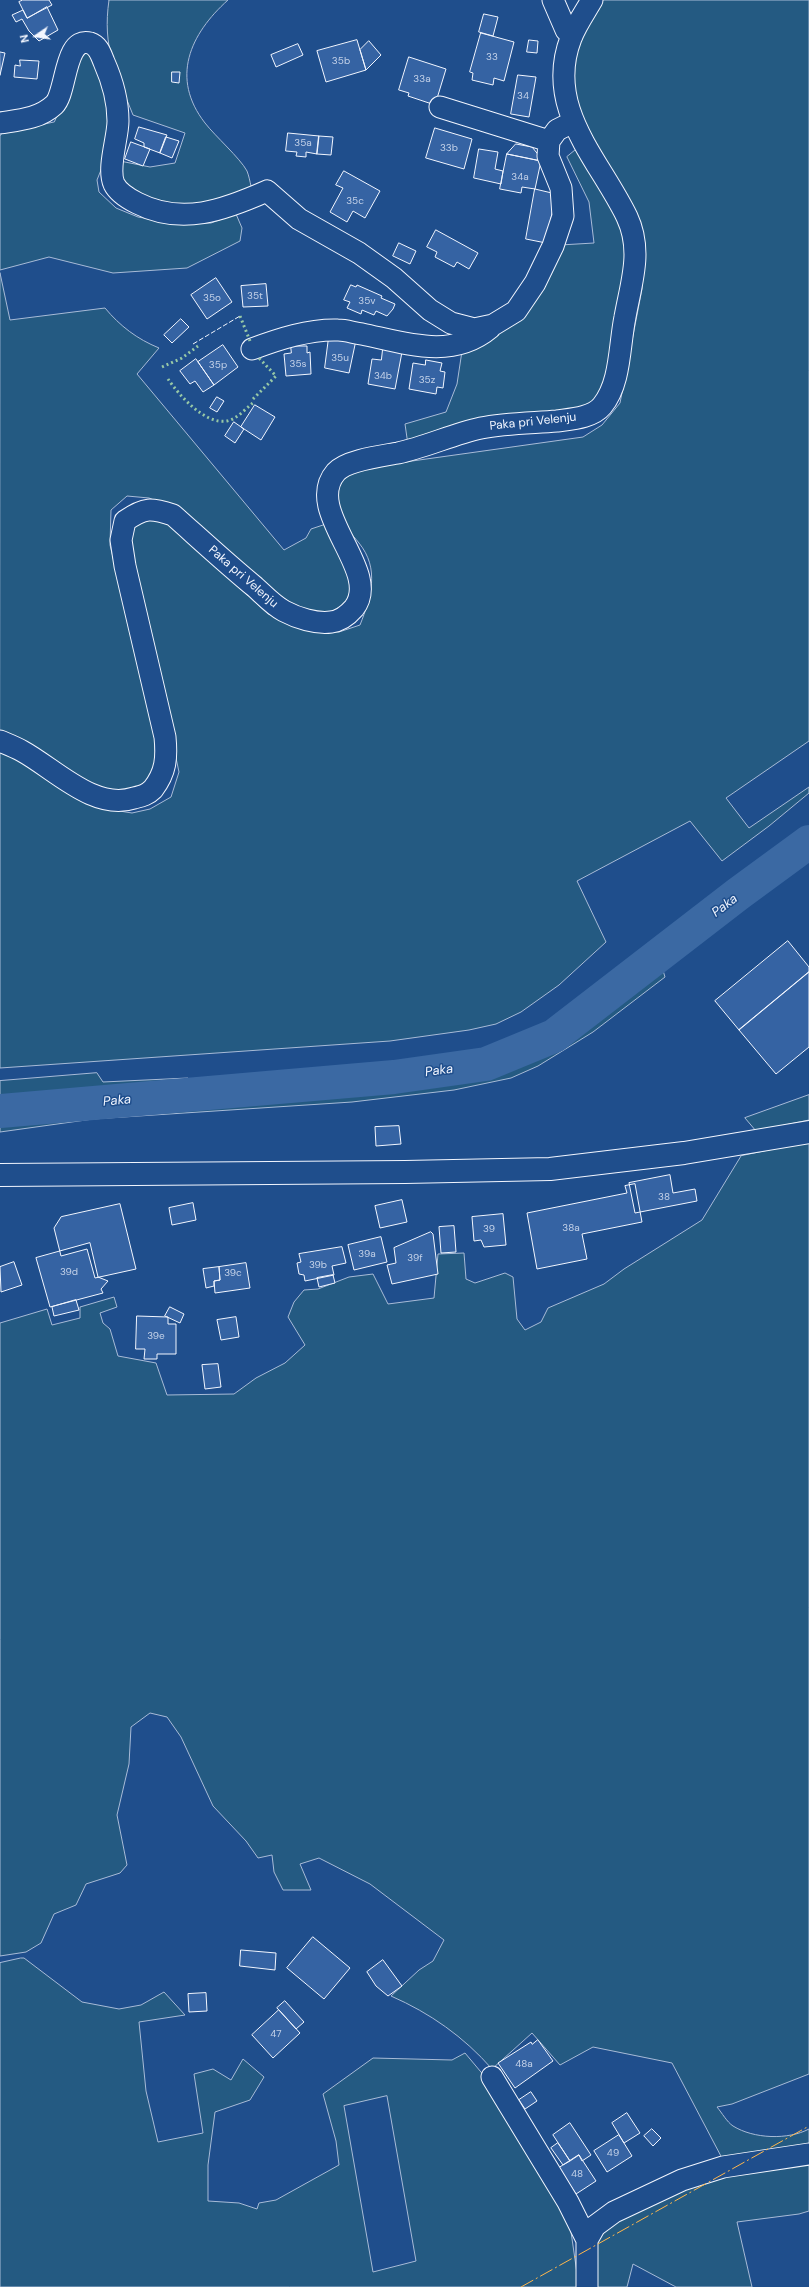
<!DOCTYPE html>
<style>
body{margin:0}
#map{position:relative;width:809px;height:2287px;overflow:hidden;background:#1f4e8c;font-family:"DM Sans",sans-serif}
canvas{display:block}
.north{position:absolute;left:16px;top:16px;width:40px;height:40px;-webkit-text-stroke:3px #1f4e8c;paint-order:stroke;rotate:257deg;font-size:11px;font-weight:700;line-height:16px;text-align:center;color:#f2f6ff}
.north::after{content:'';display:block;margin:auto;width:14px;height:18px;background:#f2f6ff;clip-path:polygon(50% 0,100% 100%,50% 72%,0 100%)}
</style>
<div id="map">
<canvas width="809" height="2287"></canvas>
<div class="north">N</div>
</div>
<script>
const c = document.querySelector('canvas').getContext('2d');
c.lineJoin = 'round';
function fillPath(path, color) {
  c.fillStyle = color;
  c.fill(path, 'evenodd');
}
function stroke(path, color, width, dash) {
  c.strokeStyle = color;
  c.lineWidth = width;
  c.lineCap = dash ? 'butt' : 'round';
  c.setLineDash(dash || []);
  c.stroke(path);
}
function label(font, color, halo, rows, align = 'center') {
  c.font = font + ' "DM Sans",sans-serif';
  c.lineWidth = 3;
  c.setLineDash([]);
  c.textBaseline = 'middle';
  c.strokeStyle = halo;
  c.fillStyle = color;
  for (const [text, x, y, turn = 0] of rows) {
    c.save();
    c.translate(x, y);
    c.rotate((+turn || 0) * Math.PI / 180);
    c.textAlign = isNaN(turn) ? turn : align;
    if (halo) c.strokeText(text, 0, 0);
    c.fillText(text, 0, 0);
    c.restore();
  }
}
const green = new Path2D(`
 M109,0H228C190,34 170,78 205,123C215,136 240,158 247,171C249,176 250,182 251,186L243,196L217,204L151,205L122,188L120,161L150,167L175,163L185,133L133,115C116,72 102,48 109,0Z
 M599,0H809V741L726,798L749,828L809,787V793L769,826L722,861L690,821L577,881L606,942L559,985L521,1012L496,1024L469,1030L390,1041L0,1068V748L101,808L132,813L150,809L171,797L179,772L128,535L131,519L147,512L173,527L268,614L308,630L339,632L360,625C371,597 380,569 359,543C352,534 341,524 338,513C335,504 334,494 333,486L348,470L583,437L602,425L620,403L642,289L644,251L580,127L569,62Z
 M83,53H94L113,114L107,155L97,180L99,192L116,208L138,217L178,224L211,223L236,214L242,228L240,241L187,268L113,273L49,257L0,270V136L2,133L54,122Z
 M578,148L605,194L631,249L608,382L595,403L573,414L408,445L405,424L446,412L457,384L462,351L489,340L560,245L594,243L589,202L567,157Z
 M0,273L10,320L105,308C120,326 137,339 159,348L137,374L284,550L306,538L311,529L326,524L346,558L353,589L348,602L331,612L309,615L267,587L176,509L149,498L127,496L111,510L110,545L154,724L156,765L145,786L129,794L92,786L0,734Z
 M662,967L665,977L593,1032L538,1066L511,1078L454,1090L352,1102L93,1119L0,1132V1116C117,1109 235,1102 352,1090C407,1084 464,1083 516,1062C565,1042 621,999 662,967Z
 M97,1073L103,1082L188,1078L196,1088L116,1096L0,1103V1081Z
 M809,1095V1120L756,1131L745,1118Z
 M809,1142V2074L732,2104L717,2107C722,2113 727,2122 733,2126C754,2139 788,2140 809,2129V2147L723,2160L672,2063L593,2047L560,2065L532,2033L492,2069C464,2037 430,2013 391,1996L419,1970L433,1961L444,1940L370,1884L319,1858L300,1864L311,1890H283L274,1872L272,1855L258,1858L246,1841L213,1806L181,1737L167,1717L150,1713L131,1727L129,1764L117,1815L127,1865L120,1873L86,1884L76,1905L54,1914L41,1943L26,1952L0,1956V1323L47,1309L52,1325L80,1318V1307L114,1297L117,1307L100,1313L103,1323L110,1329L118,1356L156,1363L167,1395L234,1394L256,1378L285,1363L305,1345L288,1317L294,1302L304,1290L318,1289L349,1277L373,1274L388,1304L434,1298L438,1254L464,1253L466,1279L475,1283L505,1273L513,1277L517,1319L525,1330L541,1322L548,1308L604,1284L624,1269L702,1220L741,1156Z
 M21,1958H24L82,2002L119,2009L141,2005L164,1992L185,2015L139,2022L146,2091L158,2142L203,2133L194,2074L213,2069L231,2080L243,2059L264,2077L250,2100L215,2112L208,2165V2201L239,2203L257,2209L259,2203L276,2200L339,2165L336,2141L323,2094L373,2058L452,2060L465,2053L491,2084L570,2225L579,2287H0V1963ZM387,2096L416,2261L373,2272L344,2106Z
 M809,2161V2211L799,2214L737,2222L752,2287H676L633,2264L627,2287H593L592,2244L601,2229L693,2180Z`);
const river = new Path2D(`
 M0,1111L394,1077L486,1064L554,1036L738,894L809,842`);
const building = new Path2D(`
 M23,0H49L52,5L27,18L19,2Z
 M47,7L58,30L39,41L29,31L22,19L16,22L12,15L23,10L27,18Z
 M484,14L498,17L493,36L479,32Z
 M481,33L514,42L504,81L494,78L493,85L472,80L473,73L470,72Z
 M357,40L366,70L326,82L317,51Z
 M529,40L538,41L537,53L527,52Z
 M369,41L381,55L366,70L360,50Z
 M298,44L303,55L276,67L271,55Z
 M0,52L5,53L0,75Z
 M409,57L446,69L435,105L408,96L409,93L399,90Z
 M20,60L39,61L37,79L14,77L15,65L20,66Z
 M172,72H180L179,83L172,82Z
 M518,75L536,77L529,117L511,114Z
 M139,127L167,135L160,153L144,147V143L135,139Z
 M435,128L472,139L464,169L426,158Z
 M288,133L319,136L317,154L306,152V157L296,156L297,152L286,151Z
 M319,136L333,137L331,155L317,154Z
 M166,137L179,141L172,158L160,153Z
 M131,142L150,149L143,166L125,159Z
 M516,144L532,147L541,158V161L507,154Z
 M479,149L498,152L495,169L503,171L501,184L474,178Z
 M507,154L541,161L535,189L522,187L521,193L500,189Z
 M344,171L380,191L365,218L353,211L347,222L330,212L343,188L336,185Z
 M535,189L556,194L546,243L526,239Z
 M436,230L478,253L469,269L457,262L454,267L435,257L437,252L427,247Z
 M399,243L416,251L410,264L393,256Z
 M216,278L232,302L207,319L191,295Z
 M266,284L268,306L243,307L241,286Z
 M351,285L356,287L357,285L382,296L381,298L395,304L393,309L387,316L376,311L374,315L362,310L361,314L347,308L350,302L344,300Z
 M181,319L189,327L172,343L164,335Z
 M329,337L356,340L349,373L325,368Z
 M223,345L238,367L214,385L198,362Z
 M291,346H307V353L310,352L311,374L286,376L284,354L291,353Z
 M383,349L402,352L395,389L368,384L372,359L381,360Z
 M196,359L214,385L203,392L195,381L190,384L180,371Z
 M426,360L442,363L440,371L445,372L443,388L437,387L436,394L409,389L413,363L425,365Z
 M217,397L224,401L217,412L210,408Z
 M255,405L275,417L261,440L241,427Z
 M234,422L244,429L235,443L225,436Z
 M788,941L809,967V972L739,1030L715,1001Z
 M809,972V1047L776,1074L739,1030Z
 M399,1126L401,1144L376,1146L375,1127Z
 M670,1175L673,1193L695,1189L697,1201L635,1213L629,1183Z
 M635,1184L642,1222L582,1234L587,1259L537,1269L527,1213L627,1193L625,1186Z
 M402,1200L407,1222L380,1228L375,1206Z
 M193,1203L196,1220L172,1225L169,1208Z
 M120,1204L136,1269L95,1278L87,1249L61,1256L54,1228L61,1217Z
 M503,1214L506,1245L484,1247L481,1240L474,1241L472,1217Z
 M454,1226L456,1252L441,1253L439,1227Z
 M431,1232L433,1234L438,1274L392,1284L387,1265L396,1263L394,1248Z
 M381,1237L387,1262L354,1270L348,1245Z
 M90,1243L98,1277L108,1281L101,1289L103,1293L50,1307L36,1258Z
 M342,1247L346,1263L332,1266L334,1275L305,1281L304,1275L299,1274L297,1263L301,1262L299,1254Z
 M14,1262L22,1285L1,1292L0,1267Z
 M246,1263L250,1288L215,1293L214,1281L220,1280L219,1267Z
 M219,1267L220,1280L214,1281V1286L206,1288L203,1269Z
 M333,1275L335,1283L319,1287L317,1278Z
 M76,1300L79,1310L54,1316L52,1307Z
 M170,1307L184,1314L180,1323L165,1316Z
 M137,1316L168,1317V1324H176V1354H157V1359H144L145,1349H136Z
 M236,1317L239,1337L221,1340L217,1320Z
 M218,1364L221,1387L205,1389L202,1365Z
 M313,1937L350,1968L324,1999L287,1968Z
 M241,1950L276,1953L275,1970L240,1966Z
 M383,1960L402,1986L388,1996L376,1986L367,1972Z
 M206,1993L207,2011L189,2012L188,1994Z
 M285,2001L304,2022L296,2029L277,2008Z
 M279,2010L300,2033L273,2058L252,2035Z
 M538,2040L553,2061L515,2088L498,2063L531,2042L532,2044Z
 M531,2092L537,2101L525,2109L519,2100Z
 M627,2113L640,2133L624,2143L612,2123Z
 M570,2123L591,2155L582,2161L579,2155L570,2161L553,2135Z
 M652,2129L661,2138L653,2146L644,2136Z
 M619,2135L632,2156L607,2172L594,2151Z
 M558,2143L570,2161L563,2165L551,2148Z
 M579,2155L596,2181L576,2194L559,2168Z`);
const minor = new Path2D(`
 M553,0L566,30L572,36
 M440,107L549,141
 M0,123C19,120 39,119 54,105C67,93 64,36 90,43C99,46 101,55 104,62C112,80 118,101 118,121C118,138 107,168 114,184C118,192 129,199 137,203C182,226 224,210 267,191L299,219L359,253L394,278L430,310L451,323L474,329L493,325L516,311L535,283L553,246L563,216L561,188L548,156L549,141L557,130L573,122
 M252,349C279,339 309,329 338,330C346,330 354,333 362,334C405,343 452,360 490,328
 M0,741C7,744 15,747 22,751C55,769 94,811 134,798C142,796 147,795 153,789C166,772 167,758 165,737L125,566L121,540L125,521C145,507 151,508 173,515C200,539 227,564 255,587C264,595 273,605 284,611C297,618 316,624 331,622C340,621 348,615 354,608C383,571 302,511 336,472C347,460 382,456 398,453C426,447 453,434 481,428C505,423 532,423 557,421C571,419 592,418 602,406C621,383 619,346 625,317C631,283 643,251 627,217C599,159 544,108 571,38C576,25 585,12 592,0
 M492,2077L568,2202L587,2240
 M587,2287V2240L595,2226L614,2212L682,2180L723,2167L809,2154`);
const major = new Path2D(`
 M0,1175L405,1172L550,1169L684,1153L809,1132`);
const hedge = new Path2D(`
 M240,316L250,341
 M162,367L182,358L198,346
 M168,379C179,395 205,425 227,421C237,419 245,409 253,403
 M253,399L276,376L258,357`);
const fence = new Path2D(`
 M193,344L240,316`);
const power = new Path2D(`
 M521,2287L809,2126`);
const numberNames = [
 ["33",492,57],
 ["35b",341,61],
 ["33a",422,79],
 ["34",523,96],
 ["35a",303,143],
 ["33b",449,148],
 ["34a",520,177],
 ["35c",355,201],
 ["35t",255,296],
 ["35o",212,298],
 ["35v",367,301],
 ["35u",340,358],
 ["35s",298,364],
 ["35p",218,365],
 ["34b",383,376],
 ["35z",427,380],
 ["38",664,1197],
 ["38a",571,1228],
 ["39",489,1229],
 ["39a",367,1254],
 ["39f",415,1258],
 ["39b",318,1265],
 ["39d",69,1272],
 ["39c",233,1273],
 ["39e",156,1336],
 ["47",276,2034],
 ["48a",524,2064],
 ["49",613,2153],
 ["48",577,2174]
];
const streetNames = [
 ["Paka pri Velenju",533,422,-6],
 ["Paka pri Velenju",243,577,41]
];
const waterNames = [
 ["Paka",725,906,-37],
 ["Paka",439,1071,-8],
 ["Paka",117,1101,-5]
];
fillPath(green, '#245a82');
stroke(green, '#a8bbd7', 1);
stroke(river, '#3b69a3', 34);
fillPath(building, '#3563a3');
stroke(building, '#f2f6ff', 1);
stroke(minor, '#f2f6ff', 23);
stroke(major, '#f2f6ff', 24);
stroke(minor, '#1f4e8c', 21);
stroke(major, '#1f4e8c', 22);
stroke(hedge, '#97c8a6', 3, [2, 3]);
stroke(fence, '#f2f6ff', 1, [5, 2]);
stroke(power, '#ffb74d', 1, [14, 3, 2, 3]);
label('10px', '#c3d1e8', null, numberNames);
label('12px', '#f2f6ff', '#1f4e8c', streetNames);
label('italic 13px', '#f2f6ff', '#1f4e8c', waterNames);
</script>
